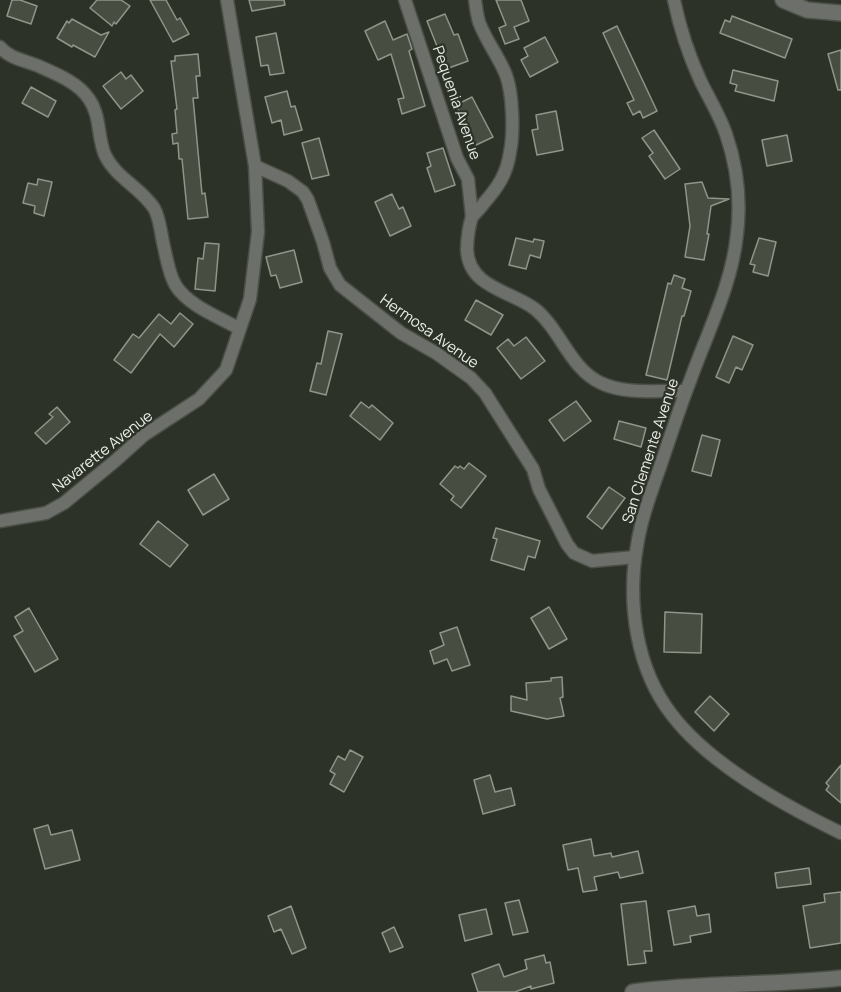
<!DOCTYPE html>
<style>
body{margin:0}
canvas{display:block;background:#2c3227}
</style>
<canvas width="841" height="992"></canvas>
<script>
const c = document.querySelector('canvas').getContext('2d');
c.lineJoin = 'round';
function fillPath(path, color) {
  c.fillStyle = color;
  c.fill(path, 'evenodd');
}
function stroke(path, color, width, dash) {
  c.strokeStyle = color;
  c.lineWidth = width;
  c.lineCap = dash ? 'butt' : 'round';
  c.setLineDash(dash || []);
  c.stroke(path);
}
function label(font, color, halo, rows, align = 'center') {
  c.font = font + ' Manrope,sans-serif';
  c.lineWidth = 4.5;
  c.setLineDash([]);
  c.textBaseline = 'middle';
  c.strokeStyle = halo;
  c.fillStyle = color;
  for (const [text, x, y, turn = 0] of rows) {
    c.save();
    c.translate(x, y);
    c.rotate((+turn || 0) * Math.PI / 180);
    c.textAlign = isNaN(turn) ? turn : align;
    if (halo) c.strokeText(text, 0, 0);
    c.fillText(text, 0, 0);
    c.restore();
  }
}
const building = new Path2D(`
 M12,0H20L37,6L31,24L7,16Z
 M97,0H121L130,6L116,24L114,22L112,26L90,8Z
 M150,0H166L177,20L180,18L189,34L173,42Z
 M249,0H284L285,5L252,11Z
 M496,0H521L529,21L514,27L519,39L505,44L499,28L506,25Z
 M445,14L454,35L458,34L468,61L446,69L427,21Z
 M732,16L792,39L785,58L720,33L725,20L730,22Z
 M72,19L101,35L109,32L95,57L73,45L72,47L57,38L67,21L69,23Z
 M385,21L393,40L407,34L412,49L409,51L425,106L402,114L398,99L404,98L391,54L378,60L365,31Z
 M617,26L657,111L643,118L640,111L633,115L627,103L634,100L603,33Z
 M276,33L284,73L270,75L268,65L261,66L256,37Z
 M545,37L558,62L530,77L521,60L528,56L524,48Z
 M841,50V90H838L828,54Z
 M198,54L200,76H196L198,98H193L202,194L205,193L208,217L188,219L182,159H179L178,143L173,144L172,134L177,133L175,110L177,109L171,61H175V56Z
 M733,70L778,81L774,101L735,91L737,85L730,83Z
 M121,72L126,79L131,75L143,91L121,109L103,86Z
 M31,87L56,101L48,117L22,103Z
 M287,91L291,107L295,106L302,130L284,135L281,120L272,123L265,97Z
 M472,97L493,137L476,145L456,105Z
 M556,111L563,150L537,155L532,130L538,129L536,115Z
 M654,130L680,169L665,179L649,156L653,153L642,138Z
 M787,135L792,161L767,166L762,140Z
 M319,138L329,175L312,179L302,143Z
 M443,148L455,185L435,192L427,168L431,166L427,153Z
 M38,179L52,182L44,216L34,213L35,206L23,203L28,183L37,185Z
 M702,182L708,198L729,199L711,206L707,234H709L704,260L685,257L690,226L685,184Z
 M392,194L399,209L403,207L411,226L390,236L375,202Z
 M516,238L533,242L534,239L544,241L540,258L530,255L526,269L509,265Z
 M759,238L776,242L768,276L753,272L755,265L750,264Z
 M205,243L219,244L215,291L195,289L198,258L203,259Z
 M294,250L302,282L280,288L276,275L271,276L266,257Z
 M674,275L685,279L682,288L691,291L684,316H682L667,380L646,375L668,283L671,284Z
 M476,300L503,315L491,335L465,320Z
 M180,313L193,324L174,347L160,334L131,373L114,360L133,334L139,338L159,314L171,324Z
 M328,331L342,334L326,395L310,391L317,363L321,364Z
 M733,336L753,345L742,370L736,367L729,383L716,377Z
 M526,337L545,361L521,379L497,348L508,339L514,346Z
 M576,401L591,421L564,441L549,420Z
 M361,402L369,408L372,405L393,423L380,440L350,416Z
 M57,407L70,422L46,444L35,433L53,417L49,414Z
 M619,421L646,428L641,447L614,439Z
 M702,435L720,440L711,476L692,471Z
 M469,463L486,476L461,508L451,500L454,496L440,484L455,466L458,468L460,466L464,469Z
 M214,474L229,499L203,515L188,490Z
 M609,487L625,498L602,529L587,517Z
 M158,521L188,545L170,567L140,544Z
 M496,528L540,541L535,558L528,556L524,570L491,560L497,539L493,538Z
 M549,607L567,639L549,649L531,618Z
 M29,608L58,659L35,672L14,636L23,631L15,617Z
 M665,612L702,614L701,653L664,652Z
 M457,627L470,665L452,671L447,659L434,664L430,651L444,645L440,633Z
 M562,677L563,697L560,698L564,716L547,719L511,711V696L527,700L526,683L551,681V678Z
 M710,696L729,714L714,731L695,712Z
 M350,750L363,757L344,792L330,784L335,774L330,771L338,756L345,760Z
 M841,765V803L826,790L829,786L826,783Z
 M490,775L495,792L511,788L515,805L483,814L474,780Z
 M48,825L51,835L72,830L80,860L45,869L34,829Z
 M591,839L594,856L611,853L612,857L638,851L643,873L620,878L618,872L594,877L597,890L583,892L578,868L568,870L563,845Z
 M809,868L811,884L777,888L775,873Z
 M841,892V943L810,948L803,906L825,902L824,894Z
 M519,900L528,932L513,935L505,903Z
 M646,901L652,951H644L646,963L628,965L621,904Z
 M291,906L306,948L292,954L281,929L274,932L268,916Z
 M695,906L697,916L709,914L711,932L690,936L691,942L674,945L668,911Z
 M486,909L492,934L465,941L459,915Z
 M394,927L403,947L390,952L382,933Z
 M544,955L546,963L550,962L554,983L531,989V986L515,992H478L472,974L499,964L504,977L527,969L525,960Z`);
const minor = new Path2D(`
 M405,0L457,158L468,179L472,217
 M475,0C476,7 477,15 479,22C486,41 499,57 506,75C513,94 514,133 510,152C507,174 498,187 484,203C481,208 475,213 472,217C469,225 467,241 467,249C468,288 512,291 535,309C561,330 570,369 601,383C626,395 659,390 686,391
 M674,0C680,29 689,56 701,82C710,100 720,116 726,134C737,166 741,201 737,234C732,285 707,333 690,381C679,409 670,438 660,467C651,493 641,519 637,546C627,603 636,669 672,715C710,765 785,806 841,833
 M0,47C9,58 23,60 36,65C54,73 78,82 89,99C101,116 97,136 105,155C116,178 140,187 154,208C160,218 161,235 164,247C167,260 169,275 176,286C189,306 219,317 240,329
 M255,166L288,181L303,192L308,200L323,242L330,268L340,285L401,333L436,353L471,378L485,393L533,469L539,489L567,544L574,553L592,561L635,557
 M0,521L46,513L64,503L115,461L144,435L199,399L226,370L250,299L258,232L255,166L227,0`);
const tertiary = new Path2D(`
 M783,0L807,10L841,13
 M633,992C702,982 772,986 841,978`);
const streetNames = [
 ["Pequenia Avenue",456,103,71],
 ["Hermosa Avenue",429,332,35],
 ["San Clemente Avenue",651,451,-72],
 ["Navarette Avenue",103,452,-38]
];
fillPath(building, '#484d42');
stroke(building, '#8f9589', 1.5);
stroke(minor, '#4a5046', 15);
stroke(tertiary, '#4a5046', 18);
stroke(minor, '#6d6f6a', 12);
stroke(tertiary, '#6d6f6a', 15);
label('15px', '#e9ede6', '#2c3227', streetNames);
</script>
